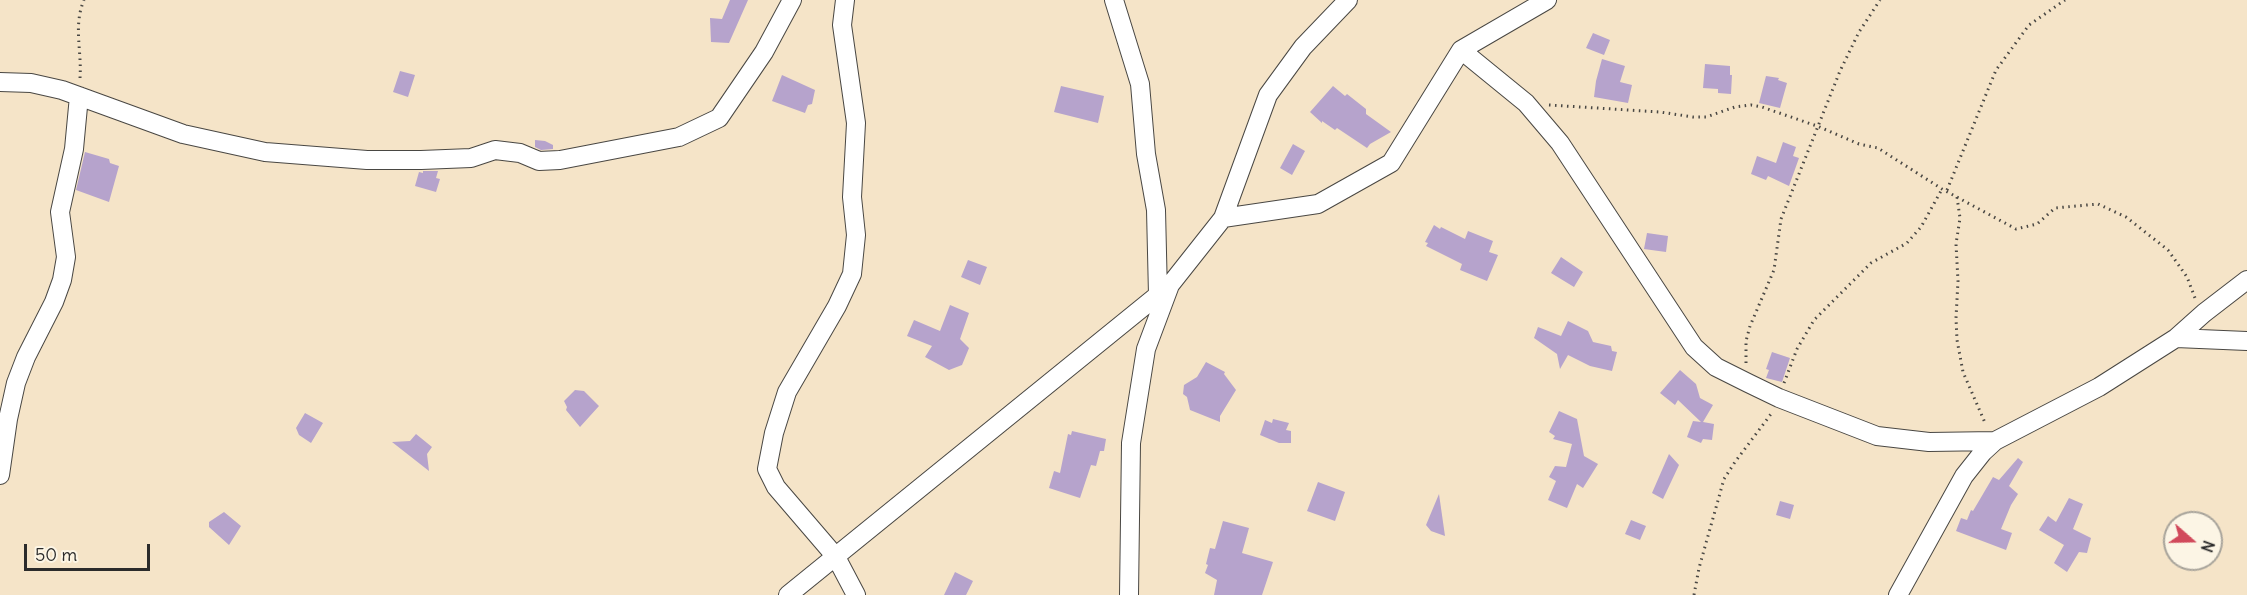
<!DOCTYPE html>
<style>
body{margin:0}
#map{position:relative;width:2247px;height:595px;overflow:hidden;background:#f5e4c8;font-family:Delius,sans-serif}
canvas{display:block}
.north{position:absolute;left:2163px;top:511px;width:60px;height:60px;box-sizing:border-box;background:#fcf5e5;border:2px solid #a8a49b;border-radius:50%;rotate:110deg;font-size:16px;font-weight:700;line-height:24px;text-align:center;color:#2b2b2b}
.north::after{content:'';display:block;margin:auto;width:21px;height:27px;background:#d1495b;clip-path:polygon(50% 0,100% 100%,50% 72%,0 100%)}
.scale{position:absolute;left:24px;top:544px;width:126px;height:27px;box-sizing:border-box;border:3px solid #2b2b2b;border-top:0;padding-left:8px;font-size:18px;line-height:21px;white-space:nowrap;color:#2b2b2b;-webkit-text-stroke:4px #fcf5e5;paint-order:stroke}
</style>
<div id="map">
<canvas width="2247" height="595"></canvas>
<div class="north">N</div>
<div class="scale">50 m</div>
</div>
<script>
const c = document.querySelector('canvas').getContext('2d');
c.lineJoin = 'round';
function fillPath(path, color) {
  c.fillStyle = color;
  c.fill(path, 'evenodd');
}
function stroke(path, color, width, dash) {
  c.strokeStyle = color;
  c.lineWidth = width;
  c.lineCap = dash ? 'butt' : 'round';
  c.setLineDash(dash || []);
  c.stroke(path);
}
const building = new Path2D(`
 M730,0H748L729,43L711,42L710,18L722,19Z
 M1593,33L1610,40L1604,55L1586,48Z
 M1602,59L1625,66L1620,82L1632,85L1628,103L1594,97L1596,81Z
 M1705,64L1730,66V75H1732L1731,94L1718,93V89L1703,88Z
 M400,71L415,75L408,97L393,92Z
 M782,75L815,90L812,104L808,105L805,113L772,101Z
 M1766,76L1779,78L1778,80L1787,83L1780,108L1759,103Z
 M1061,86L1104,96L1098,123L1054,112Z
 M1333,86L1345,96L1347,94L1366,109V114L1391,132L1370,144L1367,148L1337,128L1335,130L1322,121V123L1310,112Z
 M535,140L545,141L553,145V149L541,150L535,147Z
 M1783,142L1796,147L1793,156L1799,158L1789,186L1768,176L1766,180L1751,174L1757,156L1776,163Z
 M1293,144L1305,151L1292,175L1280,168Z
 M85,152L109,159L110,163L119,166L109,202L76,190Z
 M423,171H438L436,178L440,179L436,192L415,186L419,172L423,173Z
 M1434,225L1440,229L1441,227L1465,239L1468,231L1493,241L1489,252L1498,255L1487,281L1460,270L1462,264L1426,246L1428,243L1425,242Z
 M1647,233L1668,236L1666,252L1644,249Z
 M1561,257L1583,272L1574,287L1551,273Z
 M968,260L987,267L980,285L961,277Z
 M950,305L969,313L960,339L969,348L962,365L949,370L925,357L932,346L907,336L914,320L940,331Z
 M1568,321L1588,331L1593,342L1611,346L1612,351L1617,352L1612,371L1590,366L1568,355L1560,369L1557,354L1534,338L1538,327L1561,336Z
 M1772,352L1790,358L1782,382L1766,378L1769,370L1766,369Z
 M1206,362L1225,372L1224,374L1236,390L1220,416V422L1190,410L1187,397L1183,394L1184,385L1197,377Z
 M1680,370L1696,384L1700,398L1713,405L1703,422L1714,424L1712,440L1703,439L1701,443L1687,437L1693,421L1701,422L1678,400L1675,405L1660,393Z
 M575,390L584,391L599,406L580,427L566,410L567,407L564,401Z
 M1559,411L1577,419L1584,456L1598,464L1583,488L1577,484L1567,508L1548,500L1556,481L1549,477L1555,466L1566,467L1572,444L1553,439L1555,436L1549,432Z
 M305,413L323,423L311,443L299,435L296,428Z
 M1273,419L1289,423L1286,430L1291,431V443H1279L1260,435L1265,420L1272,423Z
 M1072,431L1106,439L1104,451H1100L1096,466L1091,465L1080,498L1049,488L1054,471L1060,473L1068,434L1071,435Z
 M416,434L432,447L427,454L429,471L392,442L410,441Z
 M1669,454L1679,465L1663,499L1652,493Z
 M2018,458L2023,462L2009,486L2018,494L2011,505L2001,529L2012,533L2006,550L1956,531L1961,518L1967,520L1971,510L1973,511L1993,477L1999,480Z
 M1318,482L1345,492L1335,521L1307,511Z
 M1439,494L1445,536L1431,531L1426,525Z
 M2069,498L2083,504L2073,529L2091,538L2087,553L2079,552L2067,572L2054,563L2064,545L2039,530L2048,516L2056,522Z
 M1780,501L1794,505L1790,519L1776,515Z
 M224,512L241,526L229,545L209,527V522Z
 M1631,520L1646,526L1640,540L1625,534Z
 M1223,521L1249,528L1242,553L1273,562L1262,595H1214L1217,580L1205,573L1208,565L1206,564L1210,548L1215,549Z
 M955,572L973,581L966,595H944Z`);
const path = new Path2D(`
 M80,78C82,51 73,26 84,0
 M1549,105L1660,112L1693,117H1706L1735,107L1751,105L1762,107L1817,126L1859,144L1878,148L1942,189L2016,229L2037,224L2055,208L2098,204L2126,217L2168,250L2187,277L2195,298
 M1947,190L1996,70L2029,25L2065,0
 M1957,197L1960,218L1956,244L1958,281L1956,318L1957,340L1963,372L1986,425
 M1746,363V341L1750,326L1774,270L1781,219L1840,71L1859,32L1880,0
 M1784,383L1797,349L1814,320L1871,263L1907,243L1921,227L1942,189
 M1694,595L1699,568L1724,479L1735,462L1771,414`);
const minor = new Path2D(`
 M845,0L842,25L856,123L852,197L856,235L852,274L837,306L787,392L774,433L767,469L776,487L836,557L856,595
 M1114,0L1140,84L1146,154L1156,210L1158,295
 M1461,50L1526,103L1560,143L1694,347L1716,367L1748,383L1779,398L1877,436L1929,442L1995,441
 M0,82L31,83L62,90L183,134L265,152L367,160H421L471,158L495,150L520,153L539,161L560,160L679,137L719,118L764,52L792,0
 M1223,218L1268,95L1303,47L1348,0
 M2176,338L2247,341
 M0,475L8,419L16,383L26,357L54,302L62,280L66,257L60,212L74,149L79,96
 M788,595L1169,286
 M1129,595L1131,443L1146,349L1170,285L1223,218L1318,204L1391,163L1461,50L1547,0
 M1898,595L1964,476L1983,452L1995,441L2099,387L2176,338L2204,313L2247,280`);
fillPath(building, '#b6a3cc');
stroke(minor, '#494743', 20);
stroke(path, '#494743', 3, [1.5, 4.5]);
stroke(minor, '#fff', 18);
</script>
